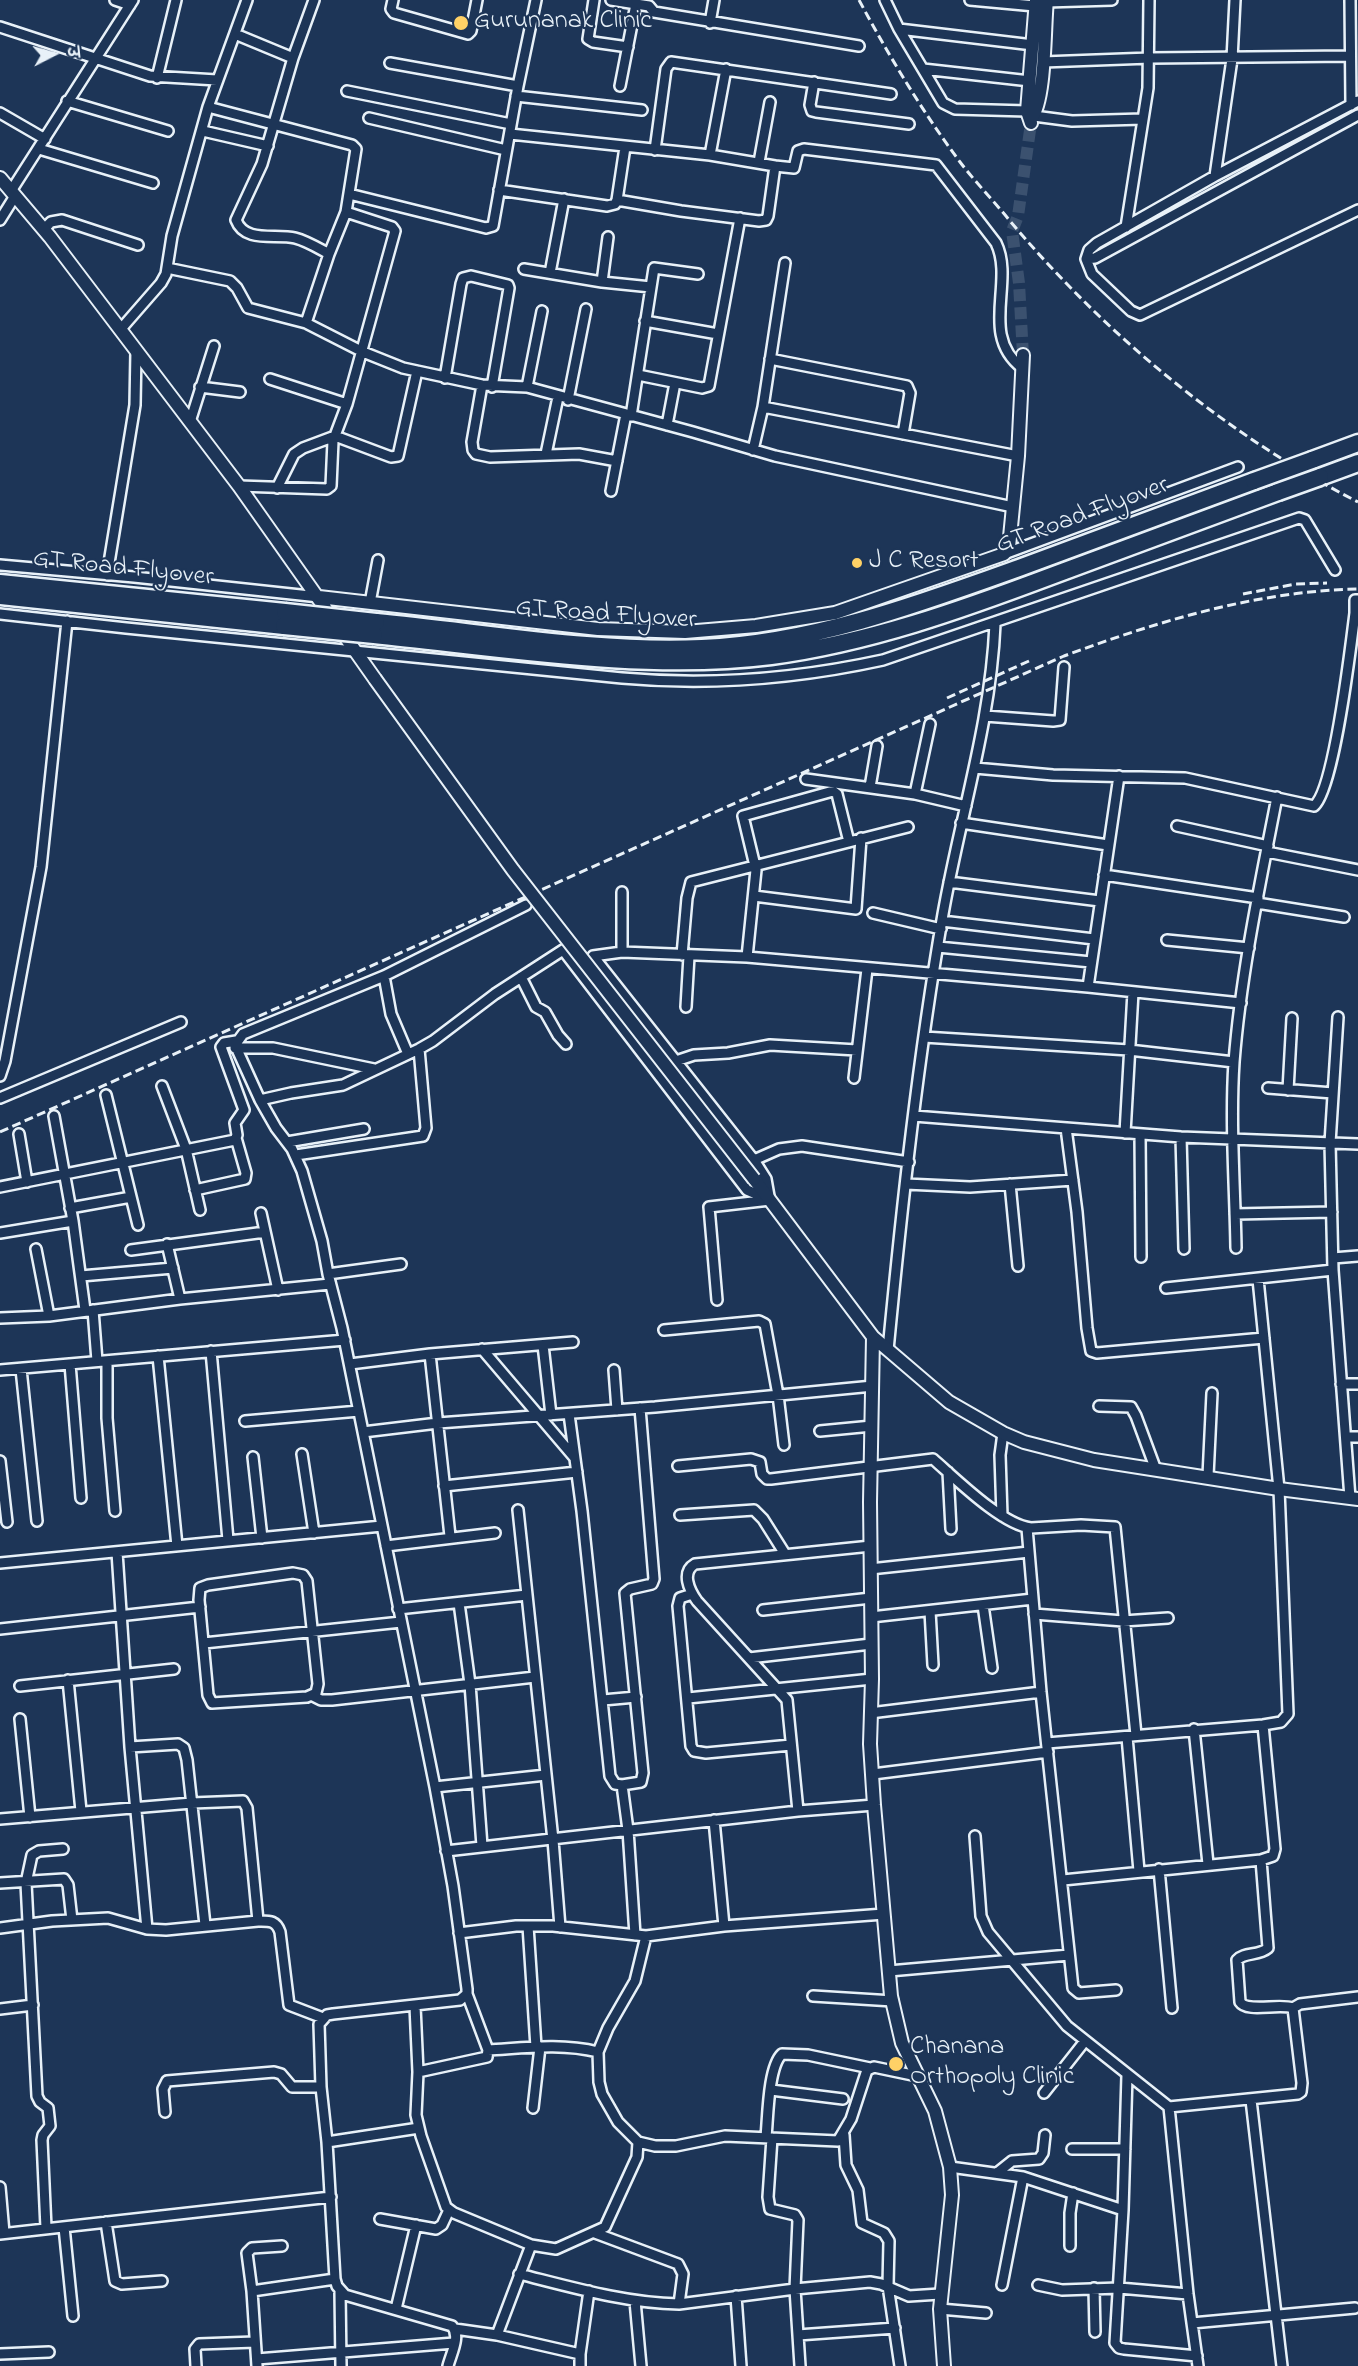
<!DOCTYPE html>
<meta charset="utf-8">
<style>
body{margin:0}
#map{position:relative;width:1358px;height:2366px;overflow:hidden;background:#1d3557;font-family:"Indie Flower","Playpen Sans Deva",sans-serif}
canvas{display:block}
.north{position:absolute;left:24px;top:24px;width:60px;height:60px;-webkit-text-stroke:4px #1d3557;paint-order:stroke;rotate:84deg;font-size:16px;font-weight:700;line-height:24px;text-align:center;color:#e8f1f8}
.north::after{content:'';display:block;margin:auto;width:21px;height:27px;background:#e8f1f8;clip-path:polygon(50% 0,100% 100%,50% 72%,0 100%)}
</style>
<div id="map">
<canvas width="1358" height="2366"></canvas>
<div class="north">उ</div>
</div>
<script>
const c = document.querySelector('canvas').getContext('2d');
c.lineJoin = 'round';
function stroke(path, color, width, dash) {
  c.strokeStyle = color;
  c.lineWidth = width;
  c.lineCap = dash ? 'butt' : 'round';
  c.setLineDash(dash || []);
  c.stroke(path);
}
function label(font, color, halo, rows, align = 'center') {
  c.font = font + ' "Indie Flower",sans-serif';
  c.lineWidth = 4.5;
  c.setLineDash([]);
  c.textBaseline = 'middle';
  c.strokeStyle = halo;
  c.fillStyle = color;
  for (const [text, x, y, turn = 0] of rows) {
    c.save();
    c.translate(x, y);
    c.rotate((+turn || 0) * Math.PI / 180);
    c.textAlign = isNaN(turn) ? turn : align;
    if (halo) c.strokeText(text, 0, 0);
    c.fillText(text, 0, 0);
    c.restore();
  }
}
const secondaryTunnel = new Path2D(`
 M1023,355L1019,283L1012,231L1018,216L1031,123`);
const street = new Path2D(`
 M115,0L130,5
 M314,0L293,58L262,164L236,220C245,244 276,233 295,238C307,241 318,248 329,254
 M393,0L391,9L394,13L468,34L471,31L477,0
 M594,0L588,39L593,42L628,47
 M611,0L649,6L654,12L859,46
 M885,0L899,29L943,103L955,109L1027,111
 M970,0L1035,6
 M1350,0L1351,105
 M1046,2L1112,0
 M710,23L714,0
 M0,27L150,76L217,80
 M899,29L1033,45
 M235,34L293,58
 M1043,62L1150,58L1350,56
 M390,63L518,86
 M923,69L1030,81
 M157,78L176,0
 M814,82L810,105L812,111L816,112L909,124
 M620,86L636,4
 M347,91L511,124
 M516,96L642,110
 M67,101L168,131
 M1358,101L1215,176L1097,243L1089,250L1086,259L1092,274L1131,311L1140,315L1358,210
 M208,107L352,145L356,149L346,212L329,254L306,323
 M0,113L45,139
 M1034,116L1072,121L1143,119
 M369,118L506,150
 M203,131L268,146
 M39,149L153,183
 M655,150L666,69L671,62L891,94
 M710,155L726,69
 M759,162L770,102
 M775,166L794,168L798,151L804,149L936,165L996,243C1015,282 979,335 1022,368
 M1215,176L1232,59L1235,0
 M499,190L607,206L615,204L617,200L681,211L759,221L766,220L768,216L775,166L710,155L510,134
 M11,191L133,0
 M349,194L486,228L493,226L518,86L536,0
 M617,200L625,147
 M0,220L15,196
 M1126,227L1148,88L1149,0
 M44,229L51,222L62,220L138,245
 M1086,259L1095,258L1358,115
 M167,268L230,281L237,288L248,308L306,323L363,352L403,368L482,385L527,387L693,432L775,456L1013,507
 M524,269L602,282L651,287
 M550,273L564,199
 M602,282L608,237
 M645,321L718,334
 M120,330L161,283L166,274L172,236L208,107L247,0
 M770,359L907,386L910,393L903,434
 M638,375L702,388L709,386L740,218
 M445,378L461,284L463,278L471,276L508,285L509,288L492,387
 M270,379L347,404L395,231L392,227L346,212
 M482,385L472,442L473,450L476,454L490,457L579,454L617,461
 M200,387L240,392
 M527,387L542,311
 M568,400L586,309
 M763,407L785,263
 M631,416L654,268L698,274
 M190,422L214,346
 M667,425L675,383
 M753,450L763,407L1018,456
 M546,454L558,397
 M239,486L327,489L331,486L333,441L347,404
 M277,488L294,454L303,448L335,436L391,457L398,456L417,371
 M611,491L626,414
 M1004,554L1238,467
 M0,565L134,577L319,597
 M107,575L135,405L136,351
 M370,603L378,560
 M0,614L126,628L622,678C710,686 796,679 883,660L1299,518L1305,520L1335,570
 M985,716L1053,721L1060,720L1064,667
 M975,768L1053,775L1185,778L1314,806C1334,790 1351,645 1355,613V600H1358
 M806,779L915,794L966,806
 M870,787L877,746
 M915,794L930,724
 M961,823L1108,845
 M1177,826L1268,846
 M1267,852L1358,870
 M1104,875L1258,898
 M949,882L1100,901
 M622,892V952
 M754,896L856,909L861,838
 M1257,903L1344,917
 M873,913L941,929
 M942,921L1094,939
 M1167,940L1249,948
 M938,947L1091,962
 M682,955L687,898L691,882L908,827
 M747,957L756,870L743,816L833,791L837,794L849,842
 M384,976L391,1014L408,1054
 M521,977L536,1007L545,1012L558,1035L566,1044
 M1088,987L1119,776
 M686,1007L689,956
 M1338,1017L1330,1143L1333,1270L1350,1498
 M924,1037L1129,1050L1234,1062
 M235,1048H273L374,1069
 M676,1061L694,1055L728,1053L770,1045L857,1050
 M0,1076L5,1061L41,867L67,621
 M854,1078L867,969
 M162,1086L186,1149L200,1210
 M1268,1088L1333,1093
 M1288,1090L1292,1018
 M106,1095L138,1225
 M0,1098L181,1022
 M260,1100L291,1093L343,1085L419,1049L433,1041L495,994L563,950L747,1190L770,1200
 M54,1116L73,1221L85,1310
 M914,1116L1181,1137L1358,1144
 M1066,1128L1077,1212L1087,1328L1091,1351L1097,1353L1264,1338
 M1125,1133L1133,992
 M19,1134L27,1182
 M1140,1134L1141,1257
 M1181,1137L1184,1249
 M287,1142L364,1129
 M296,1155L423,1136L426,1128L419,1049
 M754,1160L779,1149L802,1146L909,1162
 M906,1184L970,1187L1073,1180
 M1010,1184L1018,1266
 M0,1187L235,1140L237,1135L235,1123L244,1110L221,1047L224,1043L236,1041
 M195,1190L245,1179L246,1173L236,1138
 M769,1196L766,1179L754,1160L593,956L622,952L747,957L1088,987L1241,1003
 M70,1208L131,1197
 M261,1213L278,1290
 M1235,1214L1332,1212
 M0,1233L73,1221
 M167,1244L180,1299
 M1236,1248C1235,1186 1230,1124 1234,1062C1241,973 1260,884 1277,797
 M36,1249L49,1316
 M131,1250L265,1232
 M1333,1258L1358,1256
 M328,1274L401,1264
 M81,1276L173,1268
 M1166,1288L1333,1270
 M717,1300L709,1207L770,1200
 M93,1310L97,1361
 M0,1318L49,1316L180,1299L330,1284
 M664,1330L759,1321L765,1324L778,1395L784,1445
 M543,1345L551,1415
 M482,1349L574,1457
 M888,1350C902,1205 918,1058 943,914C960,817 991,722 995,624
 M211,1351L228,1540
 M430,1354L450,1536
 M158,1356L177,1546
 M107,1361V1418L115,1511
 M70,1364L81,1498
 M350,1364L430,1354L573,1342
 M21,1369L37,1521
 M0,1370L345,1340
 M614,1370L617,1410
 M1341,1384H1358
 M1099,1406L1131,1407L1136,1416L1156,1470
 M569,1414L582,1511L610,1776L615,1784L622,1785L641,1782L643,1773L625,1593L630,1589L652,1584L654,1579L640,1408
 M245,1421L359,1411
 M820,1431L872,1426
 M363,1432L438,1423L655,1407L873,1386
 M1346,1437H1358
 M302,1454L314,1533
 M253,1457L262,1538
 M0,1461L7,1522
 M678,1466L751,1459L760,1462L762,1474L767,1479H771L933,1459C955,1478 1002,1525 1031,1528L1081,1525L1115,1527L1136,1735
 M948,1472L951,1529
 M1208,1476L1212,1393
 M444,1486L577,1472
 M518,1510L553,1840L560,1927
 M680,1515L754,1510L763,1519L785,1554
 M1002,1516L1000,1455L1003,1433
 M1027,1528L1041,1692L1073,1988L1079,1993L1116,1990
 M386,1546L495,1533
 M117,1552L130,1747L147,1929
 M0,1563L382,1526
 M870,1569L1029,1552
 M293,1573L303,1575L307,1581L318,1684L316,1693L307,1697L212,1703L208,1695L199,1600L200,1588L208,1585Z
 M692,1594L680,1598L678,1606L691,1746L694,1751L706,1753L791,1745
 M459,1603L470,1684L482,1846
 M983,1605L992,1668
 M398,1609L527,1595
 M763,1610L871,1598
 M930,1611L933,1665
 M1034,1614L1123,1621L1168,1618
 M871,1617L1033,1599
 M0,1629L200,1607
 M204,1643L401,1622
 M749,1658L871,1644
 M68,1680L81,1811
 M20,1686L174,1669
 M313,1696L321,1700H332L535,1677
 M688,1698L872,1679
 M603,1700L636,1697
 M870,1713L1041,1692
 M20,1719L30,1817
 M1194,1729L1208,1864
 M1127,1737L1139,1871
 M1047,1743L1263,1725L1281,1722L1288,1714L1279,1489L1258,1279
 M130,1747L178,1744L184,1748L187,1760L205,1925
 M873,1774L1048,1752
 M622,1785L628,1830L635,1935
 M435,1787L546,1775
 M798,1811L787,1700L697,1601C689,1590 681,1572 695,1564L871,1546
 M0,1819L192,1803L243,1801L247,1808L258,1921
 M714,1820L724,1926
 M975,1836L981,1916L988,1932L1067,2026L1169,2107L1188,2294L1198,2366
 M446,1851L798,1811L874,1805
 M1261,1860L1268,1948C1259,1956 1244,1952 1237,1960L1240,2002C1247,2013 1279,2003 1293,2008
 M1159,1869L1172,2008
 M1063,1880L1261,1860L1273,1856L1275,1849L1263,1725
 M0,1883L64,1879L68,1885L72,1920
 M528,1926L536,2047
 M0,1928L52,1921L108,1918L147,1929L166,1930L258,1921C269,1921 276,1920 280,1932L289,2005L323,2018
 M459,1933L516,1926H553L646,1936L724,1926L884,1914
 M889,1971L1069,1955
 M813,1996L893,2001
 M415,2006L418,2072L416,2115L421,2136L446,2207L454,2213L531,2245
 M0,2009L33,2005
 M488,2050C525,2048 561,2043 598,2052
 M418,2072L487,2057L488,2050L467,1994
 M1127,2075L1123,2210L1115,2343L1119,2348L1124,2349L1197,2356
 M771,2090L843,2099
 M1044,2093L1085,2041
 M1251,2100L1282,2366
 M1169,2107L1298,2094L1301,2092L1302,2083L1293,2008L1300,2004L1358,1997
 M533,2108L540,2047
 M165,2112L163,2089L167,2081L274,2072L281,2074L292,2087H321
 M844,2135L846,2165L858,2190L862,2223L884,2233L889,2241L888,2286L900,2366
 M766,2137C768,2118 768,2067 782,2054L808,2055L870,2068
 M772,2138L768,2197L770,2209L795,2215L798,2220L795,2289L800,2366
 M327,2142L419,2128
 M638,2142L655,2146H676L725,2136L838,2141L851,2119L867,2070L874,2067L917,2076
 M1072,2149H1125
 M950,2167L1023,2177L1123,2210
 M997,2173L1012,2161L1039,2159L1043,2153L1045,2135
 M0,2187L4,2233
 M380,2219L436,2229L442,2225L449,2210
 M106,2222L115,2281L122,2284L162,2281
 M64,2227L73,2316
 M46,2228L42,2140L43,2135L50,2126L48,2108L40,2102L37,2096L26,1883L32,1855L39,1851L63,1849
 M595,2233L678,2264L683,2274L679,2304
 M0,2234L331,2197
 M1070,2246V2213L1073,2193
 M519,2274C571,2287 625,2303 679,2304L795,2289L870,2282L881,2284L909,2296L940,2294
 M1002,2285L1023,2177
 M1038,2285L1062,2290L1119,2288L1188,2294
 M1094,2288L1095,2332
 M252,2291L335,2279
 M340,2291L341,2366
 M736,2296L741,2366
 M635,2301L641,2366
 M396,2309L416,2225
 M940,2309L986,2313
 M1192,2323L1355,2308
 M455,2329L497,2335L580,2354
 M497,2335L531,2245L556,2249L605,2227L637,2157L638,2142L618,2122L602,2094L599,2082L598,2052L608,2028L635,1981L646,1936
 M798,2335L895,2328
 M0,2354L49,2352
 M257,2359L454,2343
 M196,2366L195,2349L199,2344L255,2342
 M257,2366L252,2291L247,2253L252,2248L282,2246
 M448,2366C451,2354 461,2336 452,2326L345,2295L337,2286L335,2279L327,2142L321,2087L319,2024L327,2015L333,2014L460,2000L467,1994V1989L453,1886L435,1787L342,1328L328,1274L322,1241L302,1171L292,1149L276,1128L260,1100L235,1045L243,1034L384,976L526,905
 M580,2366V2354L589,2291`);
const secondary = new Path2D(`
 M1031,119C1046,100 1044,27 1047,0
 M1031,123L1027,111L1036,0
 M0,178L50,237L239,486L375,679
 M319,597L598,629L685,632L756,626L835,613L1004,554L1009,547L1018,456L1023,355
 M754,1179L873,1337L949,1402L1003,1433L1024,1442L1094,1460L1279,1489L1358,1499
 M873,1337L870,1502L872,1679L870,1744L874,1805L891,1996L902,2043L935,2111L950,2167L952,2195L940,2309L944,2366`);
const highway = new Path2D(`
 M1312,460L1358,443
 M1320,477L1358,463
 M0,583L285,612
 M0,596L284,626
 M376,622C482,632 596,653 702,648C813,643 916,605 1019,568C1097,539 1175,510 1254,481
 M374,635C502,648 644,672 771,656C869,643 961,610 1054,575C1128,548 1203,520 1278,492`);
const rail = new Path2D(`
 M859,0C889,56 922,111 960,162C976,183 994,201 1010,221C1106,335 1225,434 1358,502
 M1243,594L1296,584L1327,583
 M947,698L1029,661
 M0,1132L1064,656C1159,621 1257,591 1358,589`);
const secondaryBridge = new Path2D(`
 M375,679L513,870L754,1179`);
const highwayBridge = new Path2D(`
 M1254,481L1312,460
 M1278,492L1320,477
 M285,612L376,622
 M284,626L374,635`);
const markers = [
 [461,23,8,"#ffd166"],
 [857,563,6,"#ffd166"],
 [896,2064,8,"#ffd166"]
];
const poiNames = [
 ["Gurunanak Clinic",474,23],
 ["J C Resort",869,563],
 ["Chanana",910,2049],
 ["Orthopoly Clinic",910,2079]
];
const streetNames = [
 ["GT Road Flyover",1083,517,-20],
 ["GT Road Flyover",123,570,6],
 ["GT Road Flyover",606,616,4]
];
stroke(secondaryTunnel, '#3b516f', 12, [12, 6]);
stroke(street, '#e8f1f8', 14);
stroke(secondary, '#e8f1f8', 16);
stroke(highway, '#e8f1f8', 21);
stroke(street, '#1d3557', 9);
stroke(secondary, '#1d3557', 12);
stroke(highway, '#1d3557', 16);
stroke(rail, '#e8f1f8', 3, [9, 4.5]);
stroke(secondaryBridge, '#e8f1f8', 16, []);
stroke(highwayBridge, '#e8f1f8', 21, []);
stroke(secondaryBridge, '#1d3557', 12);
stroke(highwayBridge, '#1d3557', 16);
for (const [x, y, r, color] of markers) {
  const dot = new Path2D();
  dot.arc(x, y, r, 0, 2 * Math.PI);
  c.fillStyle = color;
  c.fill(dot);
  stroke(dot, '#1d3557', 2);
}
label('26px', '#e8f1f8', '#1d3557', poiNames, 'left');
label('26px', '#e8f1f8', '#1d3557', streetNames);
</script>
